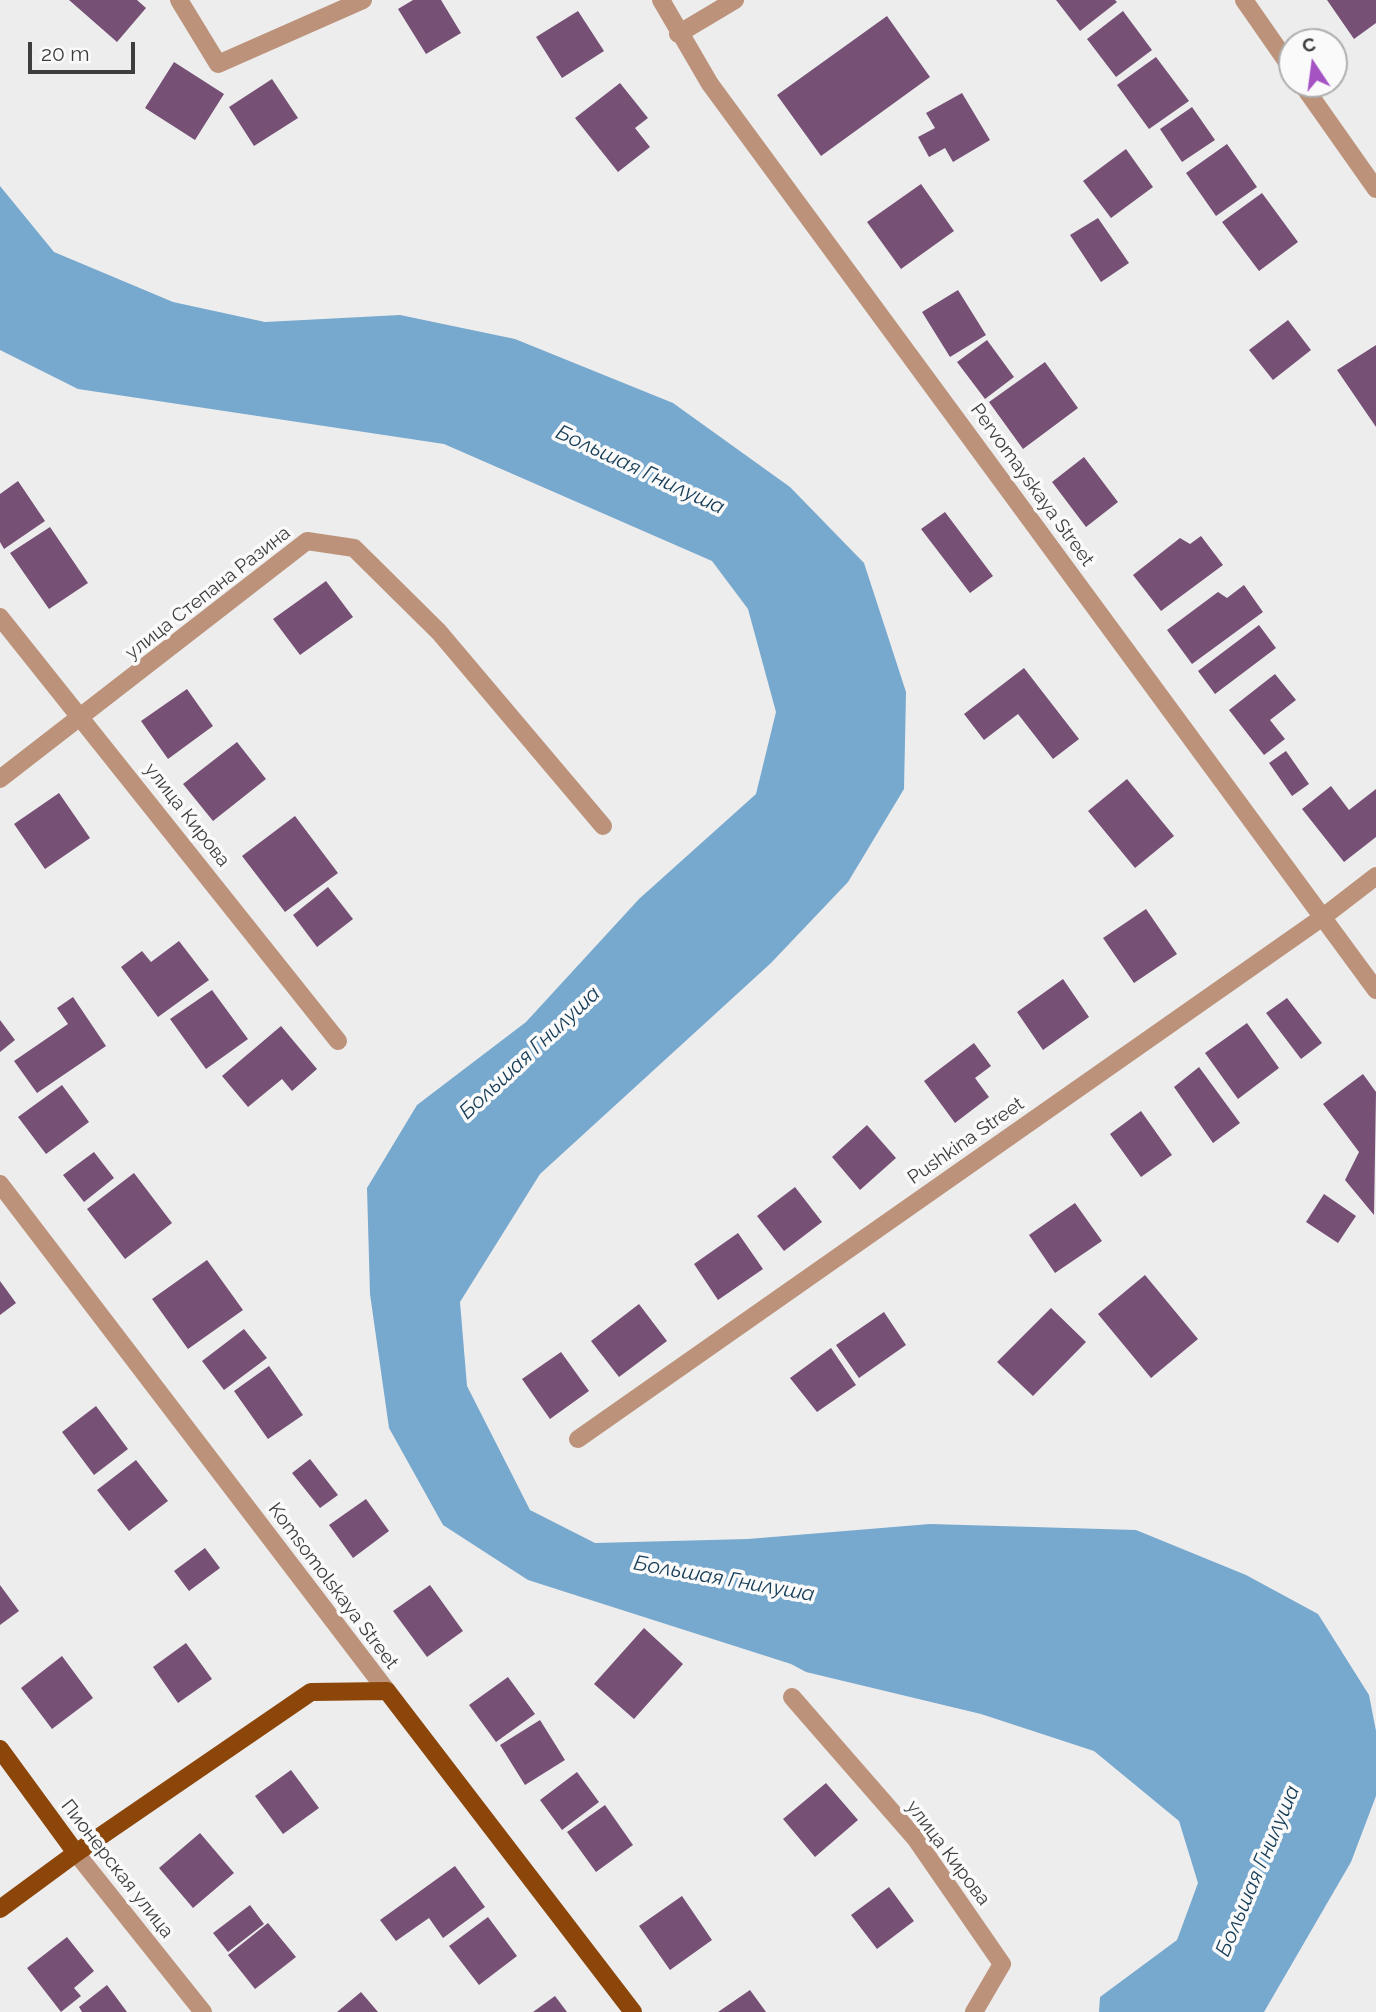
<!DOCTYPE html>
<meta charset="utf-8">
<style>
body{margin:0}
#map{position:relative;width:1376px;height:2012px;overflow:hidden;background:#ededee;font-family:Raleway,sans-serif}
canvas{display:block}
.north{position:absolute;left:1278px;top:28px;width:70px;height:70px;box-sizing:border-box;background:#fafafb;border:2px solid #aeaeaf;border-radius:50%;rotate:347deg;font-size:19px;font-weight:700;line-height:28px;text-align:center;color:#3d3d3d}
.north::after{content:'';display:block;margin:auto;width:24px;height:32px;background:#a553c3;clip-path:polygon(50% 0,100% 100%,50% 72%,0 100%)}
.scale{position:absolute;left:28px;top:42px;width:107px;height:32px;box-sizing:border-box;border:4px solid #3d3d3d;border-top:0;padding-left:9px;font-size:21px;line-height:24px;white-space:nowrap;color:#3d3d3d;-webkit-text-stroke:5px #fafafb;paint-order:stroke}
</style>
<div id="map">
<canvas width="1376" height="2012"></canvas>
<div class="north">С</div>
<div class="scale">20 m</div>
</div>
<script>
const c = document.querySelector('canvas').getContext('2d');
c.lineJoin = 'round';
function fillPath(path, color) {
  c.fillStyle = color;
  c.fill(path, 'evenodd');
}
function stroke(path, color, width, dash) {
  c.strokeStyle = color;
  c.lineWidth = width;
  c.lineCap = dash ? 'butt' : 'round';
  c.setLineDash(dash || []);
  c.stroke(path);
}
function label(font, color, halo, rows, align = 'center') {
  c.font = font + ' Raleway,sans-serif';
  c.lineWidth = 7;
  c.setLineDash([]);
  c.textBaseline = 'middle';
  c.strokeStyle = halo;
  c.fillStyle = color;
  for (const [text, x, y, turn = 0] of rows) {
    c.save();
    c.translate(x, y);
    c.rotate((+turn || 0) * Math.PI / 180);
    c.textAlign = isNaN(turn) ? turn : align;
    if (halo) c.strokeText(text, 0, 0);
    c.fillText(text, 0, 0);
    c.restore();
  }
}
const water = new Path2D(`
 M0,186L54,252L173,302L265,322L400,315L515,339L673,403L790,487L864,563L906,692L904,789L848,882L771,963L540,1174L460,1302L467,1386L530,1510L595,1543L748,1539L930,1524L1136,1530L1246,1575L1318,1614L1369,1695L1376,1731V1796L1351,1862L1264,2012H1099L1100,1997L1177,1940L1198,1883L1179,1821L1094,1751L981,1714L806,1672L791,1664L528,1580L443,1525L389,1428L370,1294L367,1188L417,1105L526,1022L639,899L756,794L776,712L748,609L712,561L444,444L78,389L0,350Z`);
const building = new Path2D(`
 M69,0H137L146,8L117,42Z
 M413,0H441L461,33L426,54L398,9Z
 M1056,0H1115L1117,2L1080,31Z
 M1327,0H1376V23L1354,39Z
 M578,11L604,51L562,78L536,37Z
 M1123,11L1152,50L1116,77L1087,39Z
 M887,16L930,77L821,156L777,95Z
 M1156,57L1189,101L1149,129L1117,85Z
 M174,62L224,94L195,140L145,108Z
 M272,79L298,118L254,146L229,107Z
 M620,83L648,118L635,128L650,147L618,172L575,118Z
 M962,93L990,140L953,162L945,148L929,157L918,137L935,128L926,113Z
 M1192,107L1215,140L1182,162L1160,129Z
 M1227,144L1257,187L1216,216L1186,173Z
 M1126,149L1153,187L1111,218L1083,181Z
 M921,184L954,231L901,269L867,222Z
 M1262,193L1298,242L1259,271L1222,222Z
 M1098,218L1129,263L1101,282L1070,235Z
 M958,290L986,335L950,357L922,312Z
 M1288,320L1311,350L1273,380L1249,350Z
 M987,340L1014,377L985,399L957,362Z
 M1376,345V427L1337,370Z
 M1045,362L1078,408L1023,449L989,402Z
 M1084,457L1118,502L1086,527L1052,482Z
 M18,481L45,521L4,549L0,542V494Z
 M945,512L993,576L970,593L921,529Z
 M50,527L88,583L49,609L10,553Z
 M1201,536L1223,565L1161,611L1133,575L1180,538L1190,544Z
 M326,581L353,617L300,655L273,619Z
 M1244,585L1263,612L1192,664L1167,630L1218,592L1227,598Z
 M1259,625L1276,648L1215,694L1198,671Z
 M1024,668L1079,739L1053,759L1018,714L984,740L964,714Z
 M1275,674L1296,700L1270,720L1285,739L1264,755L1229,710Z
 M187,689L213,726L168,759L141,721Z
 M237,742L266,779L213,821L183,784Z
 M1286,751L1309,784L1292,796L1269,763Z
 M1127,779L1174,836L1135,868L1088,811Z
 M1331,786L1349,810L1376,789V837L1344,862L1302,809Z
 M59,793L90,838L45,869L14,824Z
 M295,816L338,873L285,912L242,856Z
 M328,887L353,919L317,947L293,915Z
 M1146,909L1177,954L1134,983L1103,938Z
 M179,941L209,980L158,1017L121,967L142,951L151,962Z
 M1063,979L1089,1017L1043,1050L1017,1012Z
 M212,990L248,1039L206,1069L170,1019Z
 M73,997L106,1046L37,1093L14,1061L68,1024L57,1008Z
 M1287,998L1322,1043L1301,1059L1266,1013Z
 M0,1020L15,1040L0,1052Z
 M1247,1023L1279,1068L1238,1099L1205,1053Z
 M281,1026L317,1069L292,1091L282,1079L248,1107L222,1076Z
 M974,1043L991,1066L975,1078L989,1097L955,1123L924,1081Z
 M1199,1067L1240,1123L1213,1143L1174,1087Z
 M1363,1074L1376,1092L1374,1215L1345,1180L1359,1152L1323,1104Z
 M62,1085L89,1122L46,1154L18,1117Z
 M1141,1111L1172,1155L1141,1177L1110,1134Z
 M867,1125L896,1158L860,1190L832,1157Z
 M94,1152L114,1178L84,1202L63,1175Z
 M134,1173L172,1223L125,1259L87,1209Z
 M795,1187L822,1222L784,1251L757,1216Z
 M1324,1194L1356,1216L1338,1243L1306,1222Z
 M1075,1203L1102,1241L1055,1273L1029,1235Z
 M738,1233L763,1269L718,1300L694,1264Z
 M207,1260L243,1310L188,1349L152,1299Z
 M1145,1275L1198,1339L1151,1378L1098,1314Z
 M0,1281L16,1303L0,1315Z
 M639,1304L667,1341L619,1377L591,1341Z
 M1051,1308L1086,1342L1033,1396L997,1362Z
 M884,1312L906,1345L859,1378L836,1345Z
 M244,1329L267,1358L224,1390L202,1361Z
 M831,1348L856,1385L817,1412L790,1378Z
 M561,1352L589,1391L550,1419L522,1379Z
 M269,1366L303,1415L268,1439L234,1391Z
 M96,1406L128,1449L94,1475L62,1432Z
 M310,1459L338,1495L320,1508L292,1473Z
 M136,1460L168,1501L129,1531L97,1490Z
 M366,1499L389,1531L353,1558L329,1525Z
 M205,1548L220,1568L189,1591L174,1571Z
 M0,1585L19,1611L0,1625Z
 M430,1585L463,1631L427,1657L393,1611Z
 M644,1628L683,1664L634,1719L594,1684Z
 M186,1643L212,1679L178,1703L153,1667Z
 M62,1656L93,1698L52,1729L21,1688Z
 M508,1677L535,1714L496,1742L469,1705Z
 M540,1720L565,1760L525,1785L500,1745Z
 M291,1770L319,1808L283,1834L255,1796Z
 M577,1772L599,1802L562,1830L540,1800Z
 M826,1783L858,1820L815,1857L783,1819Z
 M605,1805L633,1845L596,1872L567,1832Z
 M200,1833L234,1873L193,1908L159,1868Z
 M455,1866L485,1907L443,1938L429,1918L396,1941L380,1920Z
 M889,1887L914,1921L877,1949L851,1915Z
 M682,1896L712,1940L670,1970L639,1926Z
 M250,1905L264,1924L228,1952L213,1933Z
 M488,1917L517,1956L479,1985L449,1946Z
 M268,1923L296,1957L255,1989L228,1955Z
 M67,1937L94,1971L74,1988L81,1996L61,2012L27,1968Z
 M107,1985L127,2012H82L79,2007Z
 M750,1990L766,2012H718Z
 M361,1992L378,2012H337Z
 M555,1996L567,2012H533Z`);
const minor = new Path2D(`
 M179,0L218,64L363,0
 M661,0L710,84L1376,990
 M1244,0L1292,69
 M678,34L735,0
 M1302,84L1376,189
 M0,617L338,1041
 M0,779L307,541L354,548L439,632L603,826
 M0,1184L387,1691
 M578,1439L1323,917L1376,876
 M792,1697L915,1838L1002,1964L974,2012
 M76,1853L203,2012`);
const major = new Path2D(`
 M0,1749L76,1853
 M0,1909L76,1853L311,1692L387,1691L633,2012`);
const streetNames = [
 ["Pervomayskaya Street",1032,485,54],
 ["улица Степана Разина",208,593,-38],
 ["улица Кирова",187,815,52],
 ["Pushkina Street",966,1141,-35],
 ["Komsomolskaya Street",333,1586,53],
 ["улица Кирова",948,1853,53],
 ["Пионерская улица",117,1869,52]
];
const waterNames = [
 ["Большая Гнилуша",640,470,25],
 ["Большая Гнилуша",530,1053,-43],
 ["Большая Гнилуша",724,1579,10],
 ["Большая Гнилуша",1258,1871,-67]
];
fillPath(water, '#77a8cd');
fillPath(building, '#765075');
stroke(minor, '#bc937a', 18);
stroke(major, '#8c460a', 18);
label('19px', '#3d3d3d', '#fafafb', streetNames);
label('italic 21px', '#153c56', '#fafafb', waterNames);
</script>
